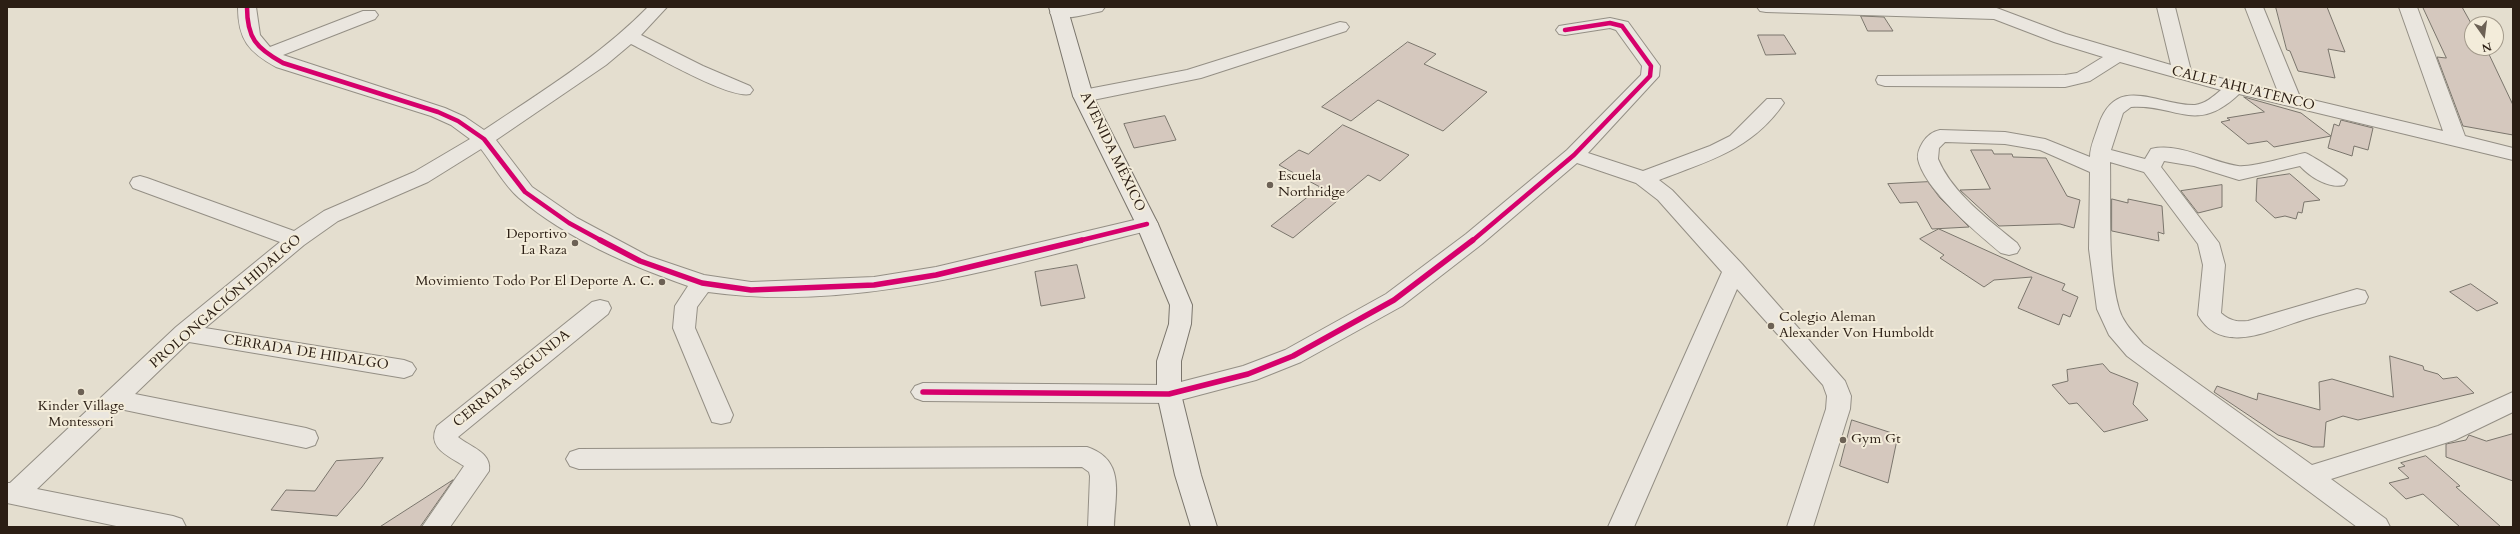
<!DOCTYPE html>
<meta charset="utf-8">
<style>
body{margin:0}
#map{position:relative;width:2520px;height:534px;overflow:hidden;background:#e4decf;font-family:Cardo,serif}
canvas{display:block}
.frame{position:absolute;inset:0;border:8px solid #2b1e14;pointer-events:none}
.north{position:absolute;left:2464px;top:16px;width:40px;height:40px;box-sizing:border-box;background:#f3ecda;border:1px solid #a39a8b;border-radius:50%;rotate:166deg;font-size:11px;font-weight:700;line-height:16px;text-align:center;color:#2b1e14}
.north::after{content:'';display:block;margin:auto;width:14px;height:18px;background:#6c6155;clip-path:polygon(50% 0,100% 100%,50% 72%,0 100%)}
</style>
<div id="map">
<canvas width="2520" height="534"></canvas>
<div class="frame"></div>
<div class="north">N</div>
</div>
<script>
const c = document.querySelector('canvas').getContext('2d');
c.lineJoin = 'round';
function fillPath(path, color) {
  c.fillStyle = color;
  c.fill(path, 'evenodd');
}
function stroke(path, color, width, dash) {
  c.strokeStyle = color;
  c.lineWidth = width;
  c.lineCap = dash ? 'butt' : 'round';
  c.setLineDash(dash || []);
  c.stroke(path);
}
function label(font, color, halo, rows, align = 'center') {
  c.font = font + ' Cardo,serif';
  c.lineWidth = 4;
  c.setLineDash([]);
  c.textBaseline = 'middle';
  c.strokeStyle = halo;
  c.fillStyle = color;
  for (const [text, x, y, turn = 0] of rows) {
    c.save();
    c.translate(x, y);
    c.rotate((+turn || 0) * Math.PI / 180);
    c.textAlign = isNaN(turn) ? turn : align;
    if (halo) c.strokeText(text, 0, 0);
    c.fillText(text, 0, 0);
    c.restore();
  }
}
const building = new Path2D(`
 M2276,7H2327L2345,52L2328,49L2335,78L2298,71L2290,51L2287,50Z
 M2423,7H2462L2472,25V48H2486L2513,105V135L2463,126L2437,57L2446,58Z
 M1861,16L1884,17L1893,31H1868Z
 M1758,35H1784L1796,54L1766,55Z
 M1408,42L1436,54L1424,64L1487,92L1443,131L1378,100L1351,121L1322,107Z
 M2244,97L2301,113L2331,136L2334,124L2339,126L2341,120L2373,128L2368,150L2354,146L2352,156L2328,148L2331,136L2274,147L2267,141L2248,144L2221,122L2230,120L2227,118L2264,112Z
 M1165,116L1176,140L1134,148L1124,124Z
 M1343,125L1409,155L1380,181L1368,175L1293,238L1271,226L1320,187L1279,165L1299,150L1308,154Z
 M1971,150H1992L1994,154H2012L2013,157L2046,158L2067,196L2080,200L2074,228L2060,224L1999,226L1960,190L1990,189Z
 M2290,174L2320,200L2304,202L2302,213L2298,212L2296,219L2285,216L2275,218L2256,201L2257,179Z
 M1928,182L1940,198L1969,227L1932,229L1917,202L1900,203L1888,184Z
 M2222,185V207L2198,213L2181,191Z
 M2112,199L2128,203V199L2162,206L2164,234L2158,232L2159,241L2112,231Z
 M1939,229L2034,272L2065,284L2062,290L2078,297L2070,317L2063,314L2059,325L2018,308L2032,277L1994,280L1984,287L1940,258L1944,255L1920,239Z
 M1077,265L1085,298L1041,306L1035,272Z
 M2471,284L2498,303L2477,311L2450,292Z
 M2390,356L2423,366L2424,370L2438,374L2443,379L2457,377L2474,393L2358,420L2343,416L2326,422L2324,447H2313L2278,435L2214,392L2217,386L2257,400L2258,393L2320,410L2319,382L2332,379L2393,397Z
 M2103,364L2110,372L2138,383L2133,404L2148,420L2104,432L2077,403L2069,404L2052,385L2068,381L2067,370Z
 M1852,420L1898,435L1888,483L1840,466Z
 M2513,434V481L2446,457V444L2466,440L2469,435L2486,441Z
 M2426,456L2460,486L2456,487L2501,527H2460L2423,494L2406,499L2389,483L2409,478L2398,468L2405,466L2401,463Z
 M383,458L362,487L337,516L271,510L286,490L315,491L336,461Z
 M453,480L420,527H380Z`);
const street = new Path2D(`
 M238,7H256L260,35L270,47L363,11H375L378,15L375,19L283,55L445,108L465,117L484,130C541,92 600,56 648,7H667L641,35L703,66L750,86L753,90L750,94C729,99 654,55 631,44L606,65L496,140L532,187L577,218L648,256L704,275L751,282L874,277L936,267L1147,217L1155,219L1158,224L1155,229L1147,231C1003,266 857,313 708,292L697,307L695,328L733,415L730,422L721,424L712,422L709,415L673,328L675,306L688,286C629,265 567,239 519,198C504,185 493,164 481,149L428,182L338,221L304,245L205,328L404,360L412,363L416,369L412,375L404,378L189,342L135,394L306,428L315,431L318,438L315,445L306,448L120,409L37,489L173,516L182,519L186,527H121L7,503V483H10L176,327L280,242L133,188L130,183L133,178L140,176L147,178L294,231L324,211L414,172L470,139L451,125L431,116L276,67C249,52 238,40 238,7Z
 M1063,7H1105L1102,11C1088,14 1067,20 1053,17L1050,13L1053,9Z
 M1757,7H1994L2066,34L2171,65L2157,7H2175L2191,71L2278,92L2245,7H2263L2300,97L2443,131L2399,7H2417L2465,136L2513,148V160L2239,94C2196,135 2177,104 2131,107L2123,113L2111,150L2145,159L2151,149C2180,142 2210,162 2238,166C2251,168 2290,156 2305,153C2308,153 2346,177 2347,180L2344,185C2329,189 2310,177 2300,166L2239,180L2194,166L2164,161L2161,167L2219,243L2225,265L2221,313C2230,321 2237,322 2248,321L2357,289L2365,291L2368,297L2365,303C2345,308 2325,313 2306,319C2272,329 2222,357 2198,315L2203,265L2198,244L2144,172L2110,162C2111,207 2107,266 2119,309C2123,323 2134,333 2143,344L2312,465L2438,426L2513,392V412L2455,440L2331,479L2386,519L2390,527H2357L2127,356L2109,335L2097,309L2089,249L2090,172L2040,150L2005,144L1945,142L1939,148L1938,159C1952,193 1989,220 2017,243L2020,248L2017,253L2009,255L2001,253C1978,234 1924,189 1918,159C1917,153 1920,147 1923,142C1928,135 1932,132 1940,130L2005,132L2045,139L2090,157C2090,146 2096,134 2099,124C2117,73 2158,106 2195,105C2205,104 2214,96 2221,90L2120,62L2090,81L2065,87L1885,86L1878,84L1876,80L1878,76L2065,75L2077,73L2103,57L2054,42L1994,19L1766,12L1760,11Z
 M1610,18L1628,22L1660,66L1659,76L1588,153L1643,171L1710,146L1730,136L1767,99H1781L1784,103C1752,150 1708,161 1659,180L1672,190L1742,264L1845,381L1851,396L1850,409L1813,527H1787L1826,409L1827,396L1823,385L1737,289L1634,527H1608L1722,272L1658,200L1636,183L1577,163L1482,244L1402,306L1301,362L1256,380L1169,403L923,401L915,398L911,392L915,386L923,383L1169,385L1243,366L1285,350L1386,294L1466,234L1567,150L1641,75L1642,66L1616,30L1610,28L1565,35L1559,34L1556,30L1559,26L1565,25Z
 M1340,22L1346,23L1349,27L1346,31L1201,78L1083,102L1076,100L1073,96L1076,92L1083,90L1187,70Z
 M600,300L608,302L611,308L608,314L458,437C470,447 492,452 489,471L450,527H422L464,466C449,456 426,448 437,426L592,302Z
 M1087,447C1126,460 1115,494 1114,527H1088L1090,476L1089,472L1082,467L579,469L570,466L566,459L570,452L579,449Z`);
const secondary = new Path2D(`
 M1049,7H1067L1093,96L1158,224L1192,305L1191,324L1181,361V394L1201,475L1217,527H1191L1175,475L1157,394V361L1169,324L1170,305L1136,224L1073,96Z`);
const cyclewayFar1 = new Path2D(`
 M247,7C247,38 256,48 283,63L438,112L458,121L484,139L525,192L569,223L602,241
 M1078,241L1147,224
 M1472,241L1574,155L1650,76L1651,66L1622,26L1610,23L1565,30`);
const cycleway = new Path2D(`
 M600,240L640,261L702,283L751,290L874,285L936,275L1082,240
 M923,392L1169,394L1248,374L1293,356L1394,300L1473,240`);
const markers = [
 [1270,185,4,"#6c6155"],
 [575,243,4,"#6c6155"],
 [662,282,4,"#6c6155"],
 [1771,326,4,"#6c6155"],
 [81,392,4,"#6c6155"],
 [1843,440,4,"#6c6155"]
];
const streetNames = [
 ["CALLE AHUATENCO",2243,89,14],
 ["AVENIDA MÉXICO",1112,152,64],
 ["PROLONGACIÓN HIDALGO",226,302,-41],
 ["CERRADA DE HIDALGO",306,353,9],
 ["CERRADA SEGUNDA",512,379,-39]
];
const poiNames = [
 ["Escuela",1278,177],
 ["Northridge",1278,193],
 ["Deportivo",567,235,"right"],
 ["La Raza",567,251,"right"],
 ["Movimiento Todo Por El Deporte A. C.",654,282,"right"],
 ["Colegio Aleman",1779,318],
 ["Alexander Von Humboldt",1779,334],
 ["Kinder Village",81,407,"center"],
 ["Montessori",81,423,"center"],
 ["Gym Gt",1851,440]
];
fillPath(building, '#d5c8be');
stroke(building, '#7a756c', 1);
stroke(street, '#948f85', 2);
stroke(secondary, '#7a756c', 2);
fillPath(street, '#eae6df');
fillPath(secondary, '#eae6df');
stroke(cyclewayFar1, '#d6006c', 4.5);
stroke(cycleway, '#d6006c', 5.5);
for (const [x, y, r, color] of markers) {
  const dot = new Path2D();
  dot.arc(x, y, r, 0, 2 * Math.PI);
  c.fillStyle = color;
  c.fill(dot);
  stroke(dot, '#f3ecda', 1.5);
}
label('14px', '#2b1e14', '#f3ecda', streetNames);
label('14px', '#2b1e14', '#f3ecda', poiNames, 'left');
</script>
